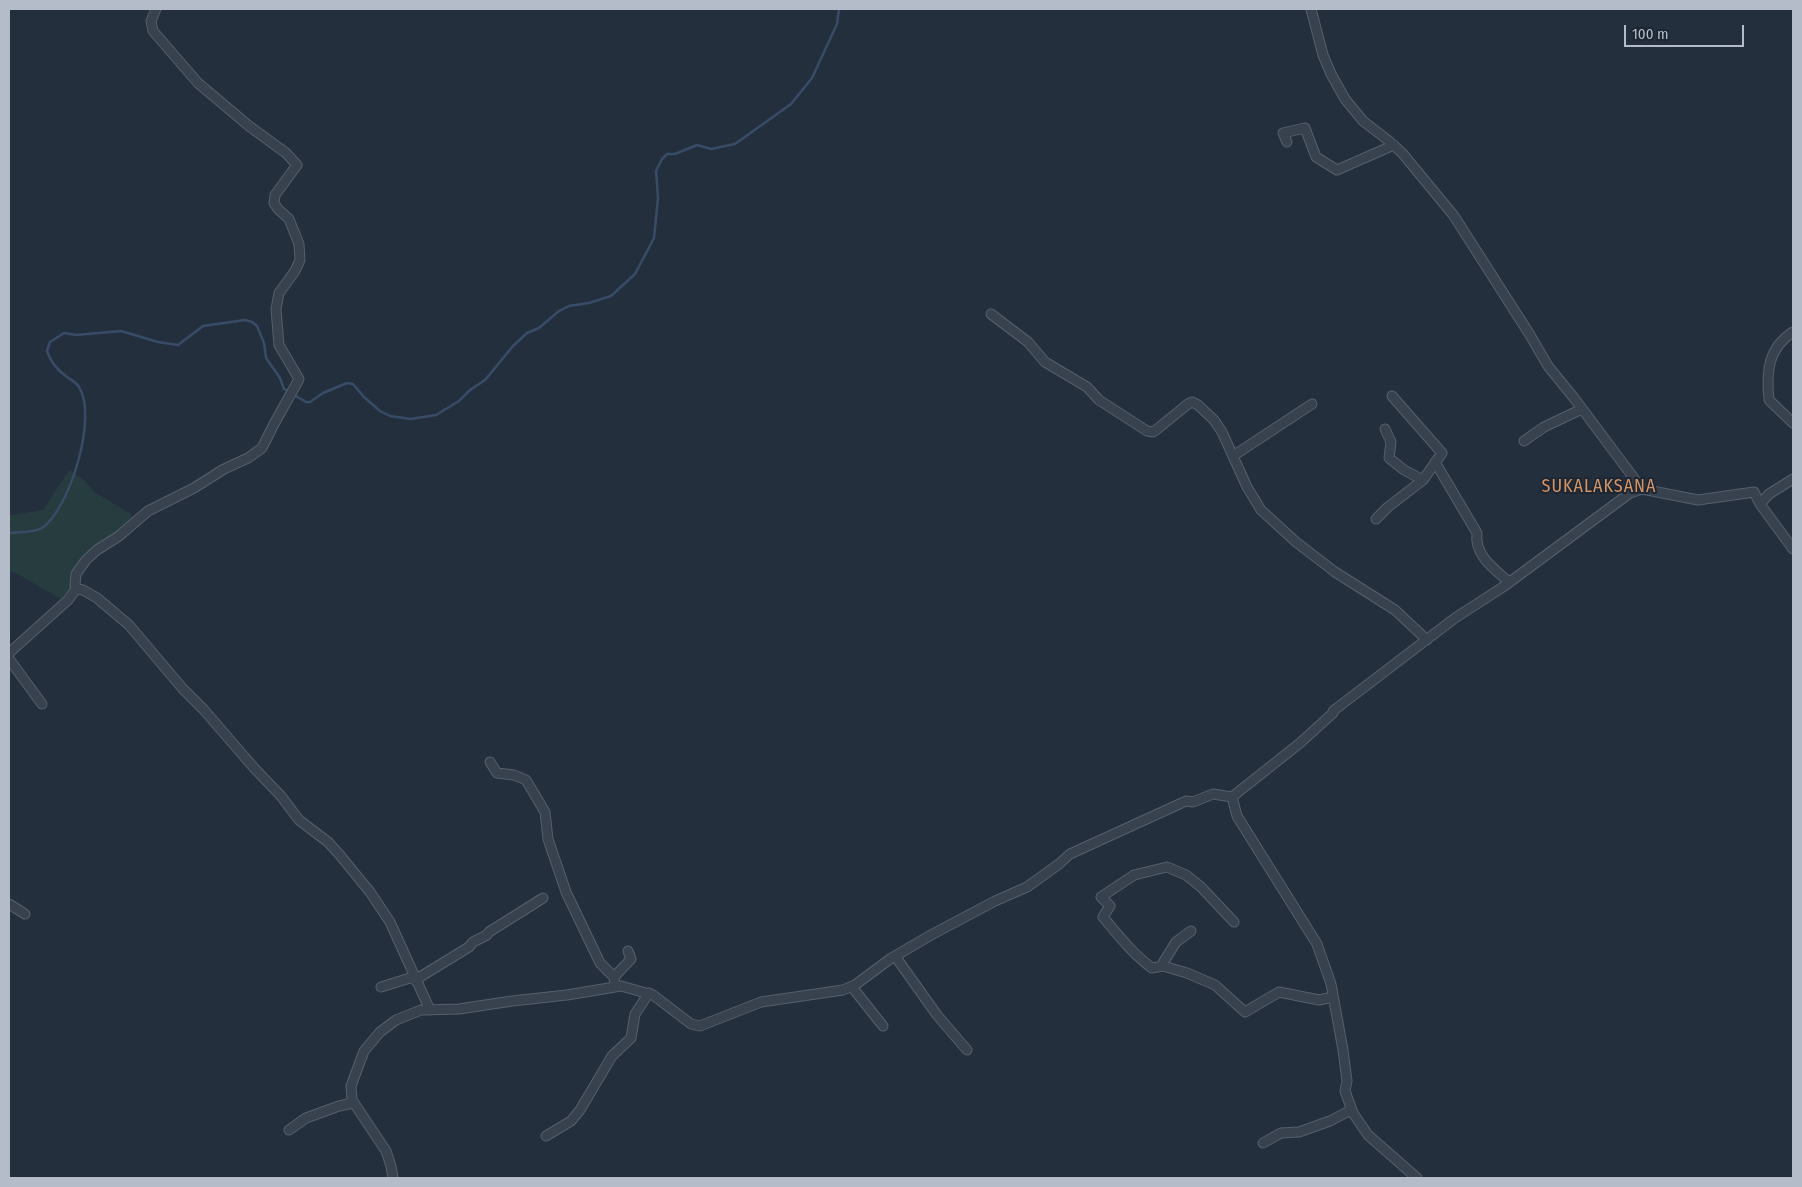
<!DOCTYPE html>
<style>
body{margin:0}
#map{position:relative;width:1802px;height:1187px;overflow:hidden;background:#242f3e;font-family:"Fira Sans Condensed",sans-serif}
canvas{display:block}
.frame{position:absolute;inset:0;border:10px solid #b4bcc9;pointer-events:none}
.scale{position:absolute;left:1624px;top:25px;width:120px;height:22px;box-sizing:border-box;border:2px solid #b4bcc9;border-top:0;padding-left:6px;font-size:15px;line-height:18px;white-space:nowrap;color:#b4bcc9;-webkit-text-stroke:4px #1d2633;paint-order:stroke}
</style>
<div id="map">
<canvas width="1802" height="1187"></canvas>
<div class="frame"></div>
<div class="scale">100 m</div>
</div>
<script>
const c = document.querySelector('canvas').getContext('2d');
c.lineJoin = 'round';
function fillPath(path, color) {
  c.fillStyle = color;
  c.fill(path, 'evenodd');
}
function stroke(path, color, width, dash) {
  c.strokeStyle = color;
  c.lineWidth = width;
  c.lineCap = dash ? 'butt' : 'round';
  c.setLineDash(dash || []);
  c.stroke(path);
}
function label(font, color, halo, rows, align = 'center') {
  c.font = font + ' "Fira Sans Condensed",sans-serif';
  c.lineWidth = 4;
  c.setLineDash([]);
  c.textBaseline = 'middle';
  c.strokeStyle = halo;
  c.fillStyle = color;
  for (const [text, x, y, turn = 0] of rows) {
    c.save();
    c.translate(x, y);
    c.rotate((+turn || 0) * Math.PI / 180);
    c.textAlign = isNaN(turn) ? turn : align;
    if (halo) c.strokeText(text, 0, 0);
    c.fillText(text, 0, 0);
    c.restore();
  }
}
const green = new Path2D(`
 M69,470L84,480L94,492L131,514L134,524L98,554L79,574L71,588L61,599L16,573L9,571V514L12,515L43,510Z`);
const stream = new Path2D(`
 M9,533C18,532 34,533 42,528C70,509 98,416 79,387C77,383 71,380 67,377C57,370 51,363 47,351L50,342L64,333L76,335L121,331L158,342L178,345L203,326L245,320L252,322L257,326L264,343L266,358L280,378L284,389L306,402H310L323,393L347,383L353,384L364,397L380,411L390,416L411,419L436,415L459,401L470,390L485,380L513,346L527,333L539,328L559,311L569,306L589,303L611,296L635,274L654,238L658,198L656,171L662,159L667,154H675L697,145L711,149L735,144L791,104L812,78L837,24L839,9`);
const minor = new Path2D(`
 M1311,9L1323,55L1331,74L1345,99L1363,121L1389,141L1403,154L1454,216L1530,335L1548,366L1574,398L1642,489
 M1287,142L1283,133L1305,128L1316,157L1337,170L1394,145
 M991,314L1028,342L1045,362L1087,387L1099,400L1147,431L1153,432L1156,430L1188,404L1192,402L1198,405L1214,420L1222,432L1247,487L1261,510L1296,542L1335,572L1395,610L1427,640
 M1793,332C1768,348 1766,372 1769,400L1793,423
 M1385,429L1391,442L1389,458L1404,470L1423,480
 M1524,441L1544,427L1582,409
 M1233,456L1312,404
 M1435,462L1477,533C1474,555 1494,569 1509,582
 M1760,504L1769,494L1793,479
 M1376,519L1388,507L1423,480L1442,453L1392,396
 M76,589L83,590L97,598L129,625L183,689L204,710L255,769L281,796L299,820L328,842L339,854L370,892L390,922L430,1010
 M9,653L68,600L76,589L75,585L76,574L86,560L97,550L119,536L148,511L194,488L224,469L248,458L262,448L274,424L298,381L299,379L279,345L276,309L279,293L295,271L300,260L299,244L289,219L278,209L274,203L275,195L297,165L286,153L249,126L198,83L153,31L151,21L156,9
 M9,659L42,704
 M490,762L497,773L514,775L526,780L545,812L548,839L566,892L600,963L614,977L615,986
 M1232,797L1237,816L1317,944L1331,984L1343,1050L1347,1081L1345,1091L1353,1113L1368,1135L1417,1178
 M9,904L25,914
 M1191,931L1176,942L1163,963V966L1187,973L1215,985L1245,1012L1279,992L1319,1000L1333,997
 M895,956L937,1015L967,1050
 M1163,966L1152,968C1133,954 1118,935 1103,917L1110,906L1101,897L1134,875L1167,867L1186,875L1201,887L1234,922
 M614,977L631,959L628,951
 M381,987L410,978L415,980L469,947L473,942L487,935L489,932L543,898
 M852,987L883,1026
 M289,1130L306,1118L339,1106L353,1103
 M546,1136L571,1121L580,1110L612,1056L631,1038L635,1014L649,993
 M1263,1143L1281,1133L1299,1132L1330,1121L1351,1110
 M393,1178L391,1166L386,1151L352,1100L351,1086L364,1051L380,1032L396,1020L421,1010L459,1009L512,1001L567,995L621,986L653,995L691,1024L700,1026L761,1002L843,990L855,985L890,959L931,935L995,901L1027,887L1059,864L1070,854L1186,801L1193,802L1213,794L1232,797L1300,743L1333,713V711L1455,618L1503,587L1630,493L1642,489L1698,500L1754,492L1760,504L1793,549`);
const quarterNames = [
 ["SUKALAKSANA",1599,487]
];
fillPath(green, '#263c3f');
stroke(stream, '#394c67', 2.5);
stroke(minor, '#565f6c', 11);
stroke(minor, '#38414e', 9);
c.letterSpacing = '1px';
label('18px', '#d59563', '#1d2633', quarterNames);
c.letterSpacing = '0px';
</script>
